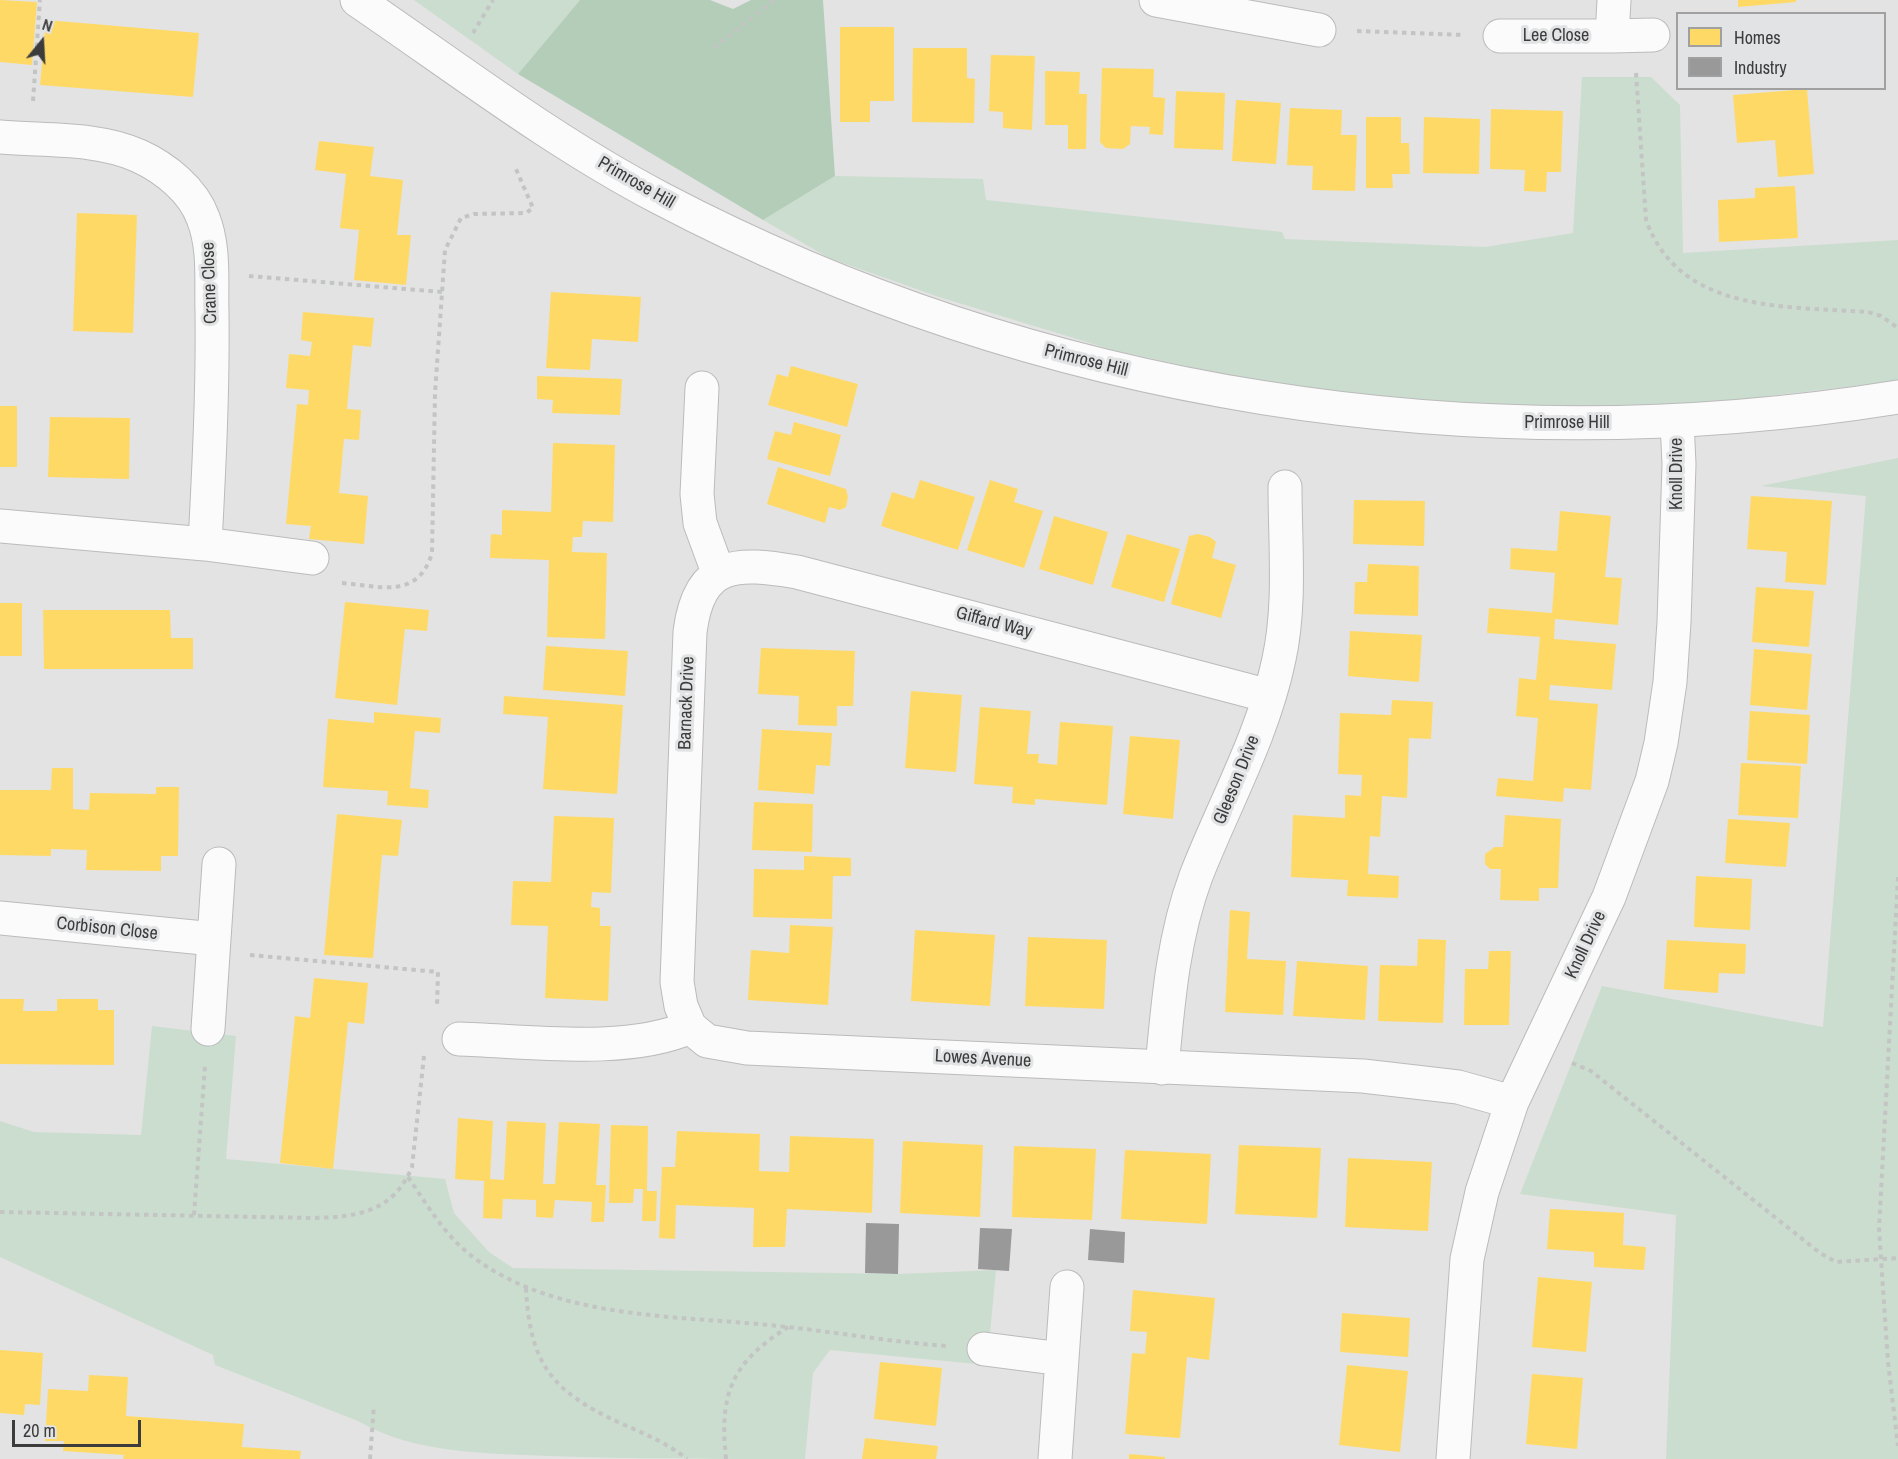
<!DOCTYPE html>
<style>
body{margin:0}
#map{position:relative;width:1898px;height:1459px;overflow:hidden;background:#e3e3e3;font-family:"Archivo Narrow",sans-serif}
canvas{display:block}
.legend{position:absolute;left:1676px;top:12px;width:210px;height:78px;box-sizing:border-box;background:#e2e3e4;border:2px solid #a0a0a1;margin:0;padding:8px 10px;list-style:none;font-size:18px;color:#3c3c3c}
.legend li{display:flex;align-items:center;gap:12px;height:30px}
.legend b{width:30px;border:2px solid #a0a0a1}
.north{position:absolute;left:12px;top:12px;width:60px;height:60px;-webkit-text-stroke:4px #e2e3e4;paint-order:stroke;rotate:18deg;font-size:16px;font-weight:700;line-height:24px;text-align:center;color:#3c3c3c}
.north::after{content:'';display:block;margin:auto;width:21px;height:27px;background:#3c3c3c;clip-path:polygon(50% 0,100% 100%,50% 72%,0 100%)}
.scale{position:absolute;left:12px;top:1420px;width:129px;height:27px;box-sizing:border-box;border:3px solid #3c3c3c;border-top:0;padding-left:8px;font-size:18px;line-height:21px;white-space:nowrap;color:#3c3c3c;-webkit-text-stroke:4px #e2e3e4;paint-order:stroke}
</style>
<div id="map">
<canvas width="1898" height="1459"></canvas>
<ul class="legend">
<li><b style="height:16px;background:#ffd966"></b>Homes</li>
<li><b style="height:16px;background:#999"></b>Industry</li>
</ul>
<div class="north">N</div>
<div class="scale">20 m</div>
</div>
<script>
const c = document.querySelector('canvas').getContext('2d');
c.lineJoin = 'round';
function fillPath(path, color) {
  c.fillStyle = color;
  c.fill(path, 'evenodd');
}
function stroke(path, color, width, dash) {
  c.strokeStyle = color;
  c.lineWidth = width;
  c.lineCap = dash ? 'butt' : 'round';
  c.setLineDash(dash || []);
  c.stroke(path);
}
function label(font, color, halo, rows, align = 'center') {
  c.font = font + ' "Archivo Narrow",sans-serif';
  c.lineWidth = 6;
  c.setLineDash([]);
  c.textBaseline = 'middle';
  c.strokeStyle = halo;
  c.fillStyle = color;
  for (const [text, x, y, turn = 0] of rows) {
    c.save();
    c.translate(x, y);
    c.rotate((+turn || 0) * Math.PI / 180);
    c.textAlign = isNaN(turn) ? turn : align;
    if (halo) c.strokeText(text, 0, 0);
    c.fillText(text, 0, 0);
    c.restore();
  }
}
const green = new Path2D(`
 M414,0H580L518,74Z
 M1582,77H1651L1680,105L1683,253L1898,240V381L1699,404L1561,409L1376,399L1237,377L1113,350L939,297L829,258L763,220L835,176L983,179L986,200L1282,232L1285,239L1485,247L1573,233Z
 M1898,458V1459H1666L1676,1215L1520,1194L1602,986L1823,1027L1866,496L1761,486Z
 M152,1026L236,1036L226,1159L445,1179L454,1213L489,1252L513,1268L898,1274L996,1270L987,1365L830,1350L813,1373L805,1459C719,1459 634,1459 549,1456C486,1453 414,1454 358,1421L215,1365L213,1355L0,1257V1121L34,1132L141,1135Z`);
const forest = new Path2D(`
 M580,0H710L733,9L751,0H823L835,176L763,220L518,74Z`);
const homes = new Path2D(`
 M0,0L37,2L32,65L0,62Z
 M1738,0H1796V2L1738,7Z
 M46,20L199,33L193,97L40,85Z
 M840,27H894V101H870V122H840Z
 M913,48H967V78L975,79L974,123L912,122Z
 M991,55L1035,56L1032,130L1003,128V112L989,111Z
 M1102,68L1154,69L1153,97L1165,98L1163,135L1149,134L1150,127L1131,126L1130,144L1123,149L1106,148L1100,142Z
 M1045,71L1080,72L1079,94H1087L1086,149H1068V125H1045Z
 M1807,89L1814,174L1778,177L1775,140L1737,143L1733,95Z
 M1176,91L1225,93L1223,150L1174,148Z
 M1236,100L1281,103L1276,164L1232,161Z
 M1290,108L1342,110L1341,135H1357L1355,191L1312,190L1313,166L1287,165Z
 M1491,109L1563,111L1561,172H1547L1546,192L1524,191L1525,170L1490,169Z
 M1366,117H1401V143H1409L1410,174H1392L1393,188H1366Z
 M1424,117L1480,119L1479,174L1423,173Z
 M319,141L374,147L370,176L403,180L397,235H411L406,285L354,280L359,230L340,228L346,174L315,170Z
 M1795,186L1798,238L1719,242L1718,200L1755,198V188Z
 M77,213L137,215L133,333L73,331Z
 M551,292L641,297L638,342L592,339L590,370L546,368Z
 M303,312L374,318L371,347L353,345L347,409L361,410L359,440L344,439L339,493L368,496L364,544L309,539L311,526L286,524L297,404L308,405L309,390L286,388L289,354L310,356L312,342L301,340Z
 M791,366L858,384L847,427L768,405L777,374L788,377Z
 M537,376L622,379L620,415L552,413L553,400L537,399Z
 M0,406H17V467H0Z
 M50,417L130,418L129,479L48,477Z
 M794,422L841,435L830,476L767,459L775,431L791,435Z
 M553,443L615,445L613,522L583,521L582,537H573L572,552L607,553L605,639L547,637L549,560L490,558L491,534L502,535V510L551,512Z
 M778,467L846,489L848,497L846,507L840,510L829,507L825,523L767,504Z
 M920,480L975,497L958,550L881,526L892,492L914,499Z
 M990,480L1018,489L1014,502L1043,511L1024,568L967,550Z
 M1751,496L1832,501L1826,585L1785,582L1787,552L1747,549Z
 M1354,500L1425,501L1424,546L1353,544Z
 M1560,511L1611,516L1605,577L1622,578L1618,625L1555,619L1554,639L1616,644L1612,690L1550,685L1549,700L1598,704L1591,790L1564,788L1563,802L1496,796L1498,778L1533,781L1538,718L1516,716L1519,678L1536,680L1540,637L1487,633L1489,608L1552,613L1555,573L1510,569L1511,548L1557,551Z
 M1054,516L1108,532L1093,585L1039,569Z
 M1127,534L1180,549L1164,602L1111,587Z
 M1198,534L1210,537L1216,542L1212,558L1236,565L1221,618L1171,604L1189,536Z
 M1368,564L1419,566L1418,616L1354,614L1355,582H1367Z
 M1756,587L1814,591L1809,647L1752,642Z
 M345,602L429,610L427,631L405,629L397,705L335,698Z
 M0,603H22V656H0Z
 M43,610H170L171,638H193V669H44Z
 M1350,631L1422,635L1419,682L1348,676Z
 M546,646L628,651L625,696L543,690Z
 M761,648L855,651L853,706H837V726L798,725L799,696L758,694Z
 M1754,649L1812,654L1807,710L1750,705Z
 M911,691L962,695L956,772L905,768Z
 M504,696L623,705L617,794L543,789L548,717L503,714Z
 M1392,700L1433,702L1431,739L1409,738L1407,798L1382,796L1380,837L1370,836L1368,874L1399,876L1398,898L1347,896L1348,880L1291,877L1293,815L1345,818V795L1361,796L1362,775L1338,774L1340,713L1391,715Z
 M980,707L1031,711L1027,754H1039L1038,763L1057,765L1060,722L1113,726L1107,805L1035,799V805L1012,803L1013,787L974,784Z
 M1750,711L1810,715L1807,764L1747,760Z
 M374,712L441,718L440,733L415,731L410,788L429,790L428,808L387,805L388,791L323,787L328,719L374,723Z
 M762,729L832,733L830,766L816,765L814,794L758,790Z
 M1130,736L1180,740L1173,819L1123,814Z
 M1741,763L1801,766L1798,818L1738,815Z
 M52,768H73V809L89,810L90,793L156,794V787H179L178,856H161V871L86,870L87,850L51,849V856L0,855V790H51Z
 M754,802L813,804L812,852L752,850Z
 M337,814L402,820L398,856L382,855L373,958L324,955Z
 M1505,815L1561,819L1558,888H1539V901L1500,900L1501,869H1490L1485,864V854L1495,847H1503Z
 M554,816L614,818L611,893L592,892L591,907L600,908V926H611L608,1001L545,998L548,926L511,925L513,881L551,882Z
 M1728,819L1790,823L1786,867L1725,863Z
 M804,856L851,858V876H833L832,919L753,917L754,869L804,870Z
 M1696,876L1752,879L1750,930L1694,927Z
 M1230,910L1250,912L1247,959L1286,961L1283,1015L1225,1012Z
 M790,925L833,927L828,1005L748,1000L751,950L789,953Z
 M915,930L995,935L990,1006L911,1001Z
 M1028,937L1107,940L1104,1009L1025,1006Z
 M1418,939L1446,940L1443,1023L1378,1021L1380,965L1417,966Z
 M1667,940L1746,944L1745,974L1719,973L1718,993L1664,989Z
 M1489,951H1511L1509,1025H1464L1465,969H1488Z
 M1297,961L1368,966L1365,1020L1293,1016Z
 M314,978L368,983L364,1024L348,1022L333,1169L280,1163L295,1016L310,1018Z
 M0,999H24L23,1011H57V999H98V1010H114V1065L0,1064Z
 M458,1118L493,1121L490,1179L504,1180L507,1121L546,1123L543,1184H555L559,1122L600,1124L596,1185H606L604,1222H591L592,1202L555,1200L553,1218L536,1217V1200L503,1199L502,1219L483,1218L484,1181L455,1179Z
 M611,1125L648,1126L647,1191H657L656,1221H642L643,1189H634L633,1203H609Z
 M677,1131L760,1134L759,1171L789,1172L790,1136L874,1139L872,1213L787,1209L785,1247H753L754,1208L676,1205L675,1239L659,1238L662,1167H675Z
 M903,1141L983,1145L980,1217L900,1213Z
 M1239,1145L1321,1148L1317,1218L1235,1214Z
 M1014,1146L1096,1149L1092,1220L1012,1217Z
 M1125,1150L1211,1154L1207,1224L1121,1219Z
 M1348,1158L1432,1162L1428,1231L1345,1227Z
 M1550,1209L1624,1213L1623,1245L1646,1247L1644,1270L1594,1267V1252L1547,1249Z
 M1538,1277L1592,1282L1586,1352L1532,1347Z
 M1133,1290L1215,1298L1209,1360L1187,1357L1180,1438L1125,1434L1132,1353L1145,1354L1147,1332L1130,1331Z
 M1342,1313L1410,1318L1408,1357L1340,1352Z
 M0,1350L43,1353L40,1405L25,1404L24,1415L0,1413Z
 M880,1362L942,1368L936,1426L874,1419Z
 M1347,1365L1408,1371L1400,1452L1339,1445Z
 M1532,1374L1583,1378L1577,1449L1526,1444Z
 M89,1375L128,1377L126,1416L244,1424L242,1447L301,1451L300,1459H123L124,1455L63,1451L64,1441H45L48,1389L88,1391Z
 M865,1438L938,1446L936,1459H862Z
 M1129,1454L1165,1457V1459H1129Z`);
const industry = new Path2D(`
 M866,1223L899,1224L898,1274L865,1273Z
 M980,1228L1012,1229L1009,1271L978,1269Z
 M1090,1229L1125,1232L1124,1263L1088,1260Z`);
const path = new Path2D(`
 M1357,31L1464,35
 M473,33L493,0
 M714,48L774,0
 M1636,73L1646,220C1680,314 1787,306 1868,312L1881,316L1898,328
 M33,101L40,0
 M249,276L442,292
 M342,583C379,586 418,600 432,553L435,393L445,250L461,218L474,214L526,213L533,208L516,169
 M1898,877L1879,1229L1888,1362L1898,1446
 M250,955L438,972L437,1007
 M1572,1063L1591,1071L1820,1253L1836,1262L1898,1258
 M408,1177C428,1206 444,1235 473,1257C559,1322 686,1315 788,1327C841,1333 893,1342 946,1346
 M0,1212L312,1218C356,1217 393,1213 412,1167L424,1056
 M194,1215L205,1066
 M526,1288C530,1363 550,1390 618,1422C642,1433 666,1442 687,1459
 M370,1459L374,1405
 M726,1459C719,1392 732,1363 788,1327`);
const street = new Path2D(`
 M1156,0L1319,30
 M1500,36H1612L1614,0
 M1612,36L1653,35
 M0,137C44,141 98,137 139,156C165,168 193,190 203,218C215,248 211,281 212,312C213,390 209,467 205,544L0,526
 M702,388L697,494L700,523L718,572
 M205,544L312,558
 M0,918L214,939
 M690,1027L681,1006L677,982L690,632C699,560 737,562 797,572L1269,696
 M690,1027L707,1041L747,1048L1363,1076L1458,1087L1512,1102
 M208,1029L219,864
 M459,1039C527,1041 628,1055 690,1027
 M1162,1068C1168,1002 1173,938 1196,876C1224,804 1263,736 1279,659C1291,604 1285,544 1285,487
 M984,1349L1062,1359
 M1055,1459L1067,1287
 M1453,1459L1467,1259L1482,1192L1512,1102L1609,897L1652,781L1661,743L1670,682L1674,622L1679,464L1677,422`);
const secondary = new Path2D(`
 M357,0C457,68 553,142 660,198C1039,397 1476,465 1898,397`);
const streetNames = [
 ["Lee Close",1556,36],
 ["Primrose Hill",636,183,30],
 ["Crane Close",210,283,-92],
 ["Primrose Hill",1086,361,14],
 ["Primrose Hill",1567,423],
 ["Knoll Drive",1677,474,-90],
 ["Giffard Way",994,623,15],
 ["Barnack Drive",687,703,-88],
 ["Gleeson Drive",1237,780,-68],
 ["Corbison Close",107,929,6],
 ["Knoll Drive",1586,945,-65],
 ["Lowes Avenue",983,1059,3]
];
fillPath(green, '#cbddce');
fillPath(forest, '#b4cdb9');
fillPath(homes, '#ffd966');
fillPath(industry, '#999');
stroke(street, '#bbb', 35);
stroke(secondary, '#bbb', 35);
stroke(path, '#c3c4c4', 4, [4.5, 4.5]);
stroke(street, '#fbfbfb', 33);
stroke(secondary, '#fbfbfb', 33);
label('18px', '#3c3c3c', '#e2e3e4', streetNames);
</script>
